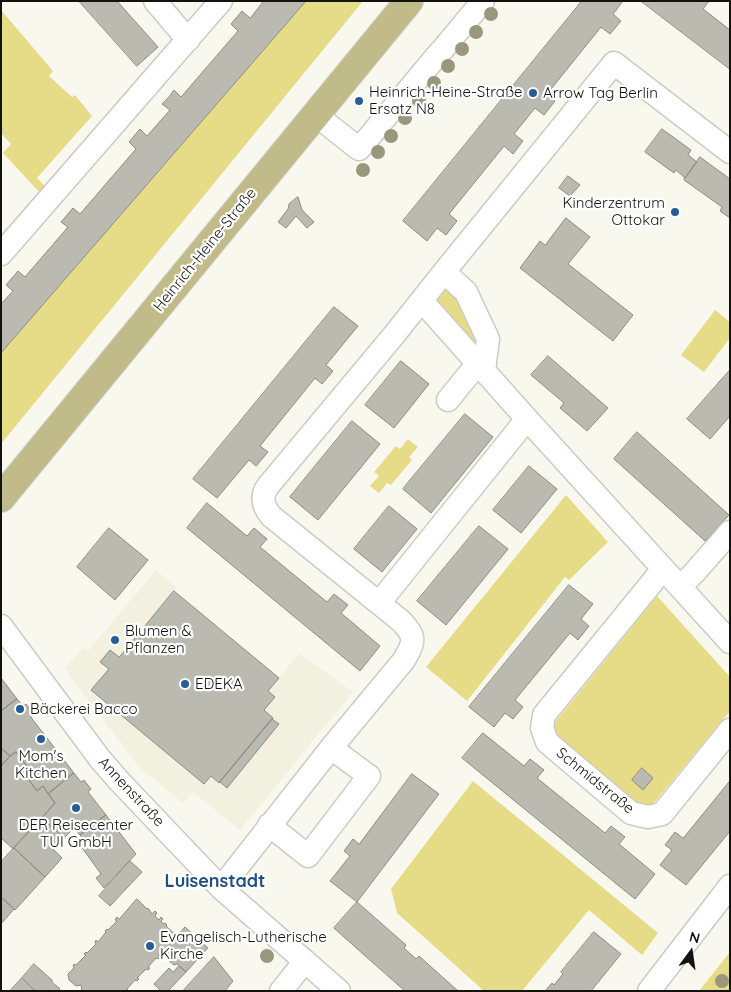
<!DOCTYPE html>
<meta charset="utf-8">
<style>
body{margin:0}
#map{position:relative;width:731px;height:992px;overflow:hidden;background:#f9f8ef;font-family:Quicksand,sans-serif}
canvas{display:block}
.frame{position:absolute;inset:0;border:2px solid #13120f;pointer-events:none}
.north{position:absolute;left:666px;top:927px;width:50px;height:50px;-webkit-text-stroke:4px #fff;paint-order:stroke;rotate:14deg;font-size:14px;font-weight:700;line-height:20px;text-align:center;color:#13120f}
.north::after{content:'';display:block;margin:auto;width:18px;height:22px;background:#13120f;clip-path:polygon(50% 0,100% 100%,50% 72%,0 100%)}
</style>
<div id="map">
<canvas width="731" height="992"></canvas>
<div class="frame"></div>
<div class="north">N</div>
</div>
<script>
const c = document.querySelector('canvas').getContext('2d');
c.lineJoin = 'round';
function fillPath(path, color) {
  c.fillStyle = color;
  c.fill(path, 'evenodd');
}
function stroke(path, color, width, dash) {
  c.strokeStyle = color;
  c.lineWidth = width;
  c.lineCap = dash ? 'butt' : 'round';
  c.setLineDash(dash || []);
  c.stroke(path);
}
function label(font, color, halo, rows, align = 'center') {
  c.font = font + ' Quicksand,sans-serif';
  c.lineWidth = 4.5;
  c.setLineDash([]);
  c.textBaseline = 'middle';
  c.strokeStyle = halo;
  c.fillStyle = color;
  for (const [text, x, y, turn = 0] of rows) {
    c.save();
    c.translate(x, y);
    c.rotate((+turn || 0) * Math.PI / 180);
    c.textAlign = isNaN(turn) ? turn : align;
    if (halo) c.strokeText(text, 0, 0);
    c.fillText(text, 0, 0);
    c.restore();
  }
}
const built = new Path2D(`
 M156,570L177,587L174,591L279,678L299,653L353,692L240,830L193,792L183,803L138,766L65,669L82,648L88,651Z`);
const green = new Path2D(`
 M306,1H363L1,444V353Z
 M1,10L53,71L49,76L72,97L75,95L92,116L37,178L47,188L41,194L3,153L11,144L1,133Z
 M451,287L481,337L477,347L435,304L436,297L443,288Z
 M715,310L730,322V338L704,372L681,355Z
 M408,439L418,447L409,457L412,460L391,485L387,483L379,493L370,486L379,476L374,472L396,446L400,449Z
 M566,495L608,542L569,580L565,577L467,701L426,667Z
 M657,596L730,677V711L654,803L650,807L638,804L554,736L552,726Z
 M473,781L658,933L642,955L589,910L522,991H484L397,913L391,889Z
 M730,952V991H699Z`);
const building = new Path2D(`
 M79,1H117L158,47L137,66Z
 M264,1H306L1,353V304L13,291L6,285L18,271L25,277L68,227L61,222L73,208L80,214L136,149L129,142L140,129L147,136L170,110L162,104L169,97L174,90L181,97L238,31L231,24L242,11L250,18Z
 M582,1H623L613,14L621,21L610,34L601,27L547,94L555,101L544,115L535,108L514,134L523,141L513,154L504,146L449,214L457,221L446,235L437,228L427,241L403,221Z
 M641,1H709L703,9L730,30V69Z
 M662,129L691,150L688,155L697,162L685,178L676,170L674,173L645,152Z
 M700,157L730,179V218L720,211L722,207L684,180Z
 M568,176L580,185L570,196L559,188Z
 M298,197L302,210L314,222L307,228L296,216L286,228L278,222L288,209L289,204Z
 M566,218L590,237L568,264L633,315L613,341L520,268L540,241L545,245Z
 M334,307L358,326L326,365L333,371L322,384L315,378L260,446L268,452L256,466L249,460L217,498L193,479Z
 M548,356L608,408L587,431L560,408L564,403L531,375Z
 M401,361L429,384L394,428L365,405Z
 M730,370V416L710,439L687,419Z
 M465,414L493,437L431,513L403,489Z
 M352,421L380,444L318,520L290,497Z
 M637,432L729,515L705,541L614,459Z
 M529,466L557,489L521,533L493,510Z
 M207,503L247,536L254,528L267,539L260,547L327,602L334,594L348,605L341,613L380,646L360,671L187,528Z
 M389,506L417,529L382,572L354,549Z
 M479,526L508,549L446,625L417,601Z
 M109,528L148,560L115,600L77,567Z
 M569,585L593,604L581,619L589,626L578,640L570,633L515,700L523,707L513,719L505,713L494,727L469,707Z
 M174,591L279,678L268,691L275,697L264,710L273,718L219,783L211,776L204,784L91,690L109,669L100,662L110,650L119,657Z
 M1,678L17,699L1,711Z
 M17,699L23,706L26,704L33,713L30,715L33,720L74,773L48,794L43,786L37,791L22,770L27,766L16,752L10,756L1,748V711Z
 M272,719L279,724L227,788L220,782Z
 M483,733L524,766L530,759L544,770L537,778L605,833L611,826L625,837L619,844L655,874L635,899L462,758Z
 M1,748L10,756L1,766Z
 M16,752L27,766L22,770L37,791L43,786L55,803L13,849L1,838V766L10,756Z
 M642,768L653,778L643,790L632,780Z
 M74,773L81,782L84,780L91,789L88,792L106,815L80,835L74,828L64,838L42,818L55,803L48,794Z
 M412,774L439,794L357,902L330,881L350,856L344,851L353,839L359,844Z
 M730,781V831L686,885L660,865L672,850L665,845L675,832L683,838Z
 M106,815L136,854L104,888L96,878L101,874L80,845L85,841L80,835Z
 M42,818L64,838L53,849L62,858L45,877L14,848Z
 M14,848L45,877L15,910L1,897V862Z
 M130,861L142,872L110,906L99,896Z
 M1,897L14,909L1,924Z
 M137,899L147,909L148,908L152,914L155,911L157,913L155,916L159,920L161,917L163,919L161,921L163,924L165,923L167,925L166,926L177,936L185,927L208,948L186,972L177,964L174,965L169,961V958L171,956L165,949L158,955L160,957L158,959L156,958L148,967L150,968L148,970L146,969L137,978L139,979L137,981L135,980L127,989L128,991H82L81,985L76,986L69,980L68,974L74,968L73,966L74,964L76,965L86,955L84,954L86,952L87,953L96,944L95,942L96,940L98,942L106,932L105,931L107,929L108,930L117,921L115,920L117,917L119,919Z
 M357,902L406,945L404,948L416,959L419,956L458,991H405L363,954L334,928Z
 M594,932L621,954L591,991H545L552,983L554,985L563,974L561,972Z
 M214,957L233,981L225,991H183Z
 M34,964L52,980V982L60,989L58,991H35L22,978Z
 M179,966L186,972L168,991H161L154,984L169,968L173,972Z
 M22,978L35,991H10Z`);
const minor = new Path2D(`
 M155,1L188,40
 M443,49L483,1
 M316,115L359,149L440,52
 M1,254L221,1
 M444,272L466,292L488,339L484,370
 M422,301L527,419L730,642
 M448,400L478,363
 M663,569L544,715L542,728L547,742L631,813L648,817L662,814L730,730
 M680,587L694,573L730,532
 M379,603L527,419
 M1,626L100,759L120,782L221,888L339,991
 M269,825L308,856L369,776L331,748
 M221,888L331,748L404,660C415,641 416,637 401,621L271,516C263,506 260,497 268,486L394,335L444,272L614,63L730,152
 M281,991L305,961
 M649,991L730,886`);
const major = new Path2D(`
 M1,498L409,1`);
const trees = [
 [491,14],
 [476,32],
 [462,49],
 [448,66],
 [434,83],
 [419,100],
 [405,118],
 [391,136],
 [378,152],
 [363,170],
 [267,956],
 [722,981]
];
const markers = [
 [533,93,5,"#275c94"],
 [359,101,5,"#275c94"],
 [675,212,5,"#275c94"],
 [115,640,5,"#275c94"],
 [185,684,5,"#275c94"],
 [20,709,5,"#275c94"],
 [41,739,5,"#275c94"],
 [76,808,5,"#275c94"],
 [150,946,5,"#275c94"]
];
const poiNames = [
 ["Heinrich-Heine-Straße",369,92],
 ["Ersatz N8",369,109],
 ["Arrow Tag Berlin",543,93],
 ["Kinderzentrum",665,203,"right"],
 ["Ottokar",665,220,"right"],
 ["Blumen &",125,631],
 ["Pflanzen",125,648],
 ["EDEKA",195,684],
 ["Bäckerei Bacco",30,709],
 ["Mom's",41,756,"center"],
 ["Kitchen",41,773,"center"],
 ["DER Reisecenter",76,825,"center"],
 ["TUI GmbH",76,842,"center"],
 ["Evangelisch-Lutherische",160,937],
 ["Kirche",160,954]
];
const streetNames = [
 ["Heinrich-Heine-Straße",205,250,-51],
 ["Schmidstraße",595,781,39],
 ["Annenstraße",131,792,47]
];
const quarterNames = [
 ["Luisenstadt",215,882]
];
fillPath(built, '#f2f0df');
fillPath(green, '#e6dc88');
fillPath(building, '#bbbab1');
stroke(building, '#8d8c84', 1);
stroke(minor, '#cccbc2', 25);
stroke(major, '#d5d4d4', 30);
stroke(minor, '#fff', 22);
stroke(major, '#c1bb89', 28);
c.fillStyle = '#9a977c';
for (const [x, y] of trees) {
  c.beginPath();
  c.arc(x, y, 7, 0, 2 * Math.PI);
  c.fill();
}
for (const [x, y, r, color] of markers) {
  const dot = new Path2D();
  dot.arc(x, y, r, 0, 2 * Math.PI);
  c.fillStyle = color;
  c.fill(dot);
  stroke(dot, '#fff', 2);
}
label('15px', '#13120f', '#fff', poiNames, 'left');
label('15px', '#13120f', '#fff', streetNames);
label('bold 18px', '#205083', '#fff', quarterNames);
</script>
